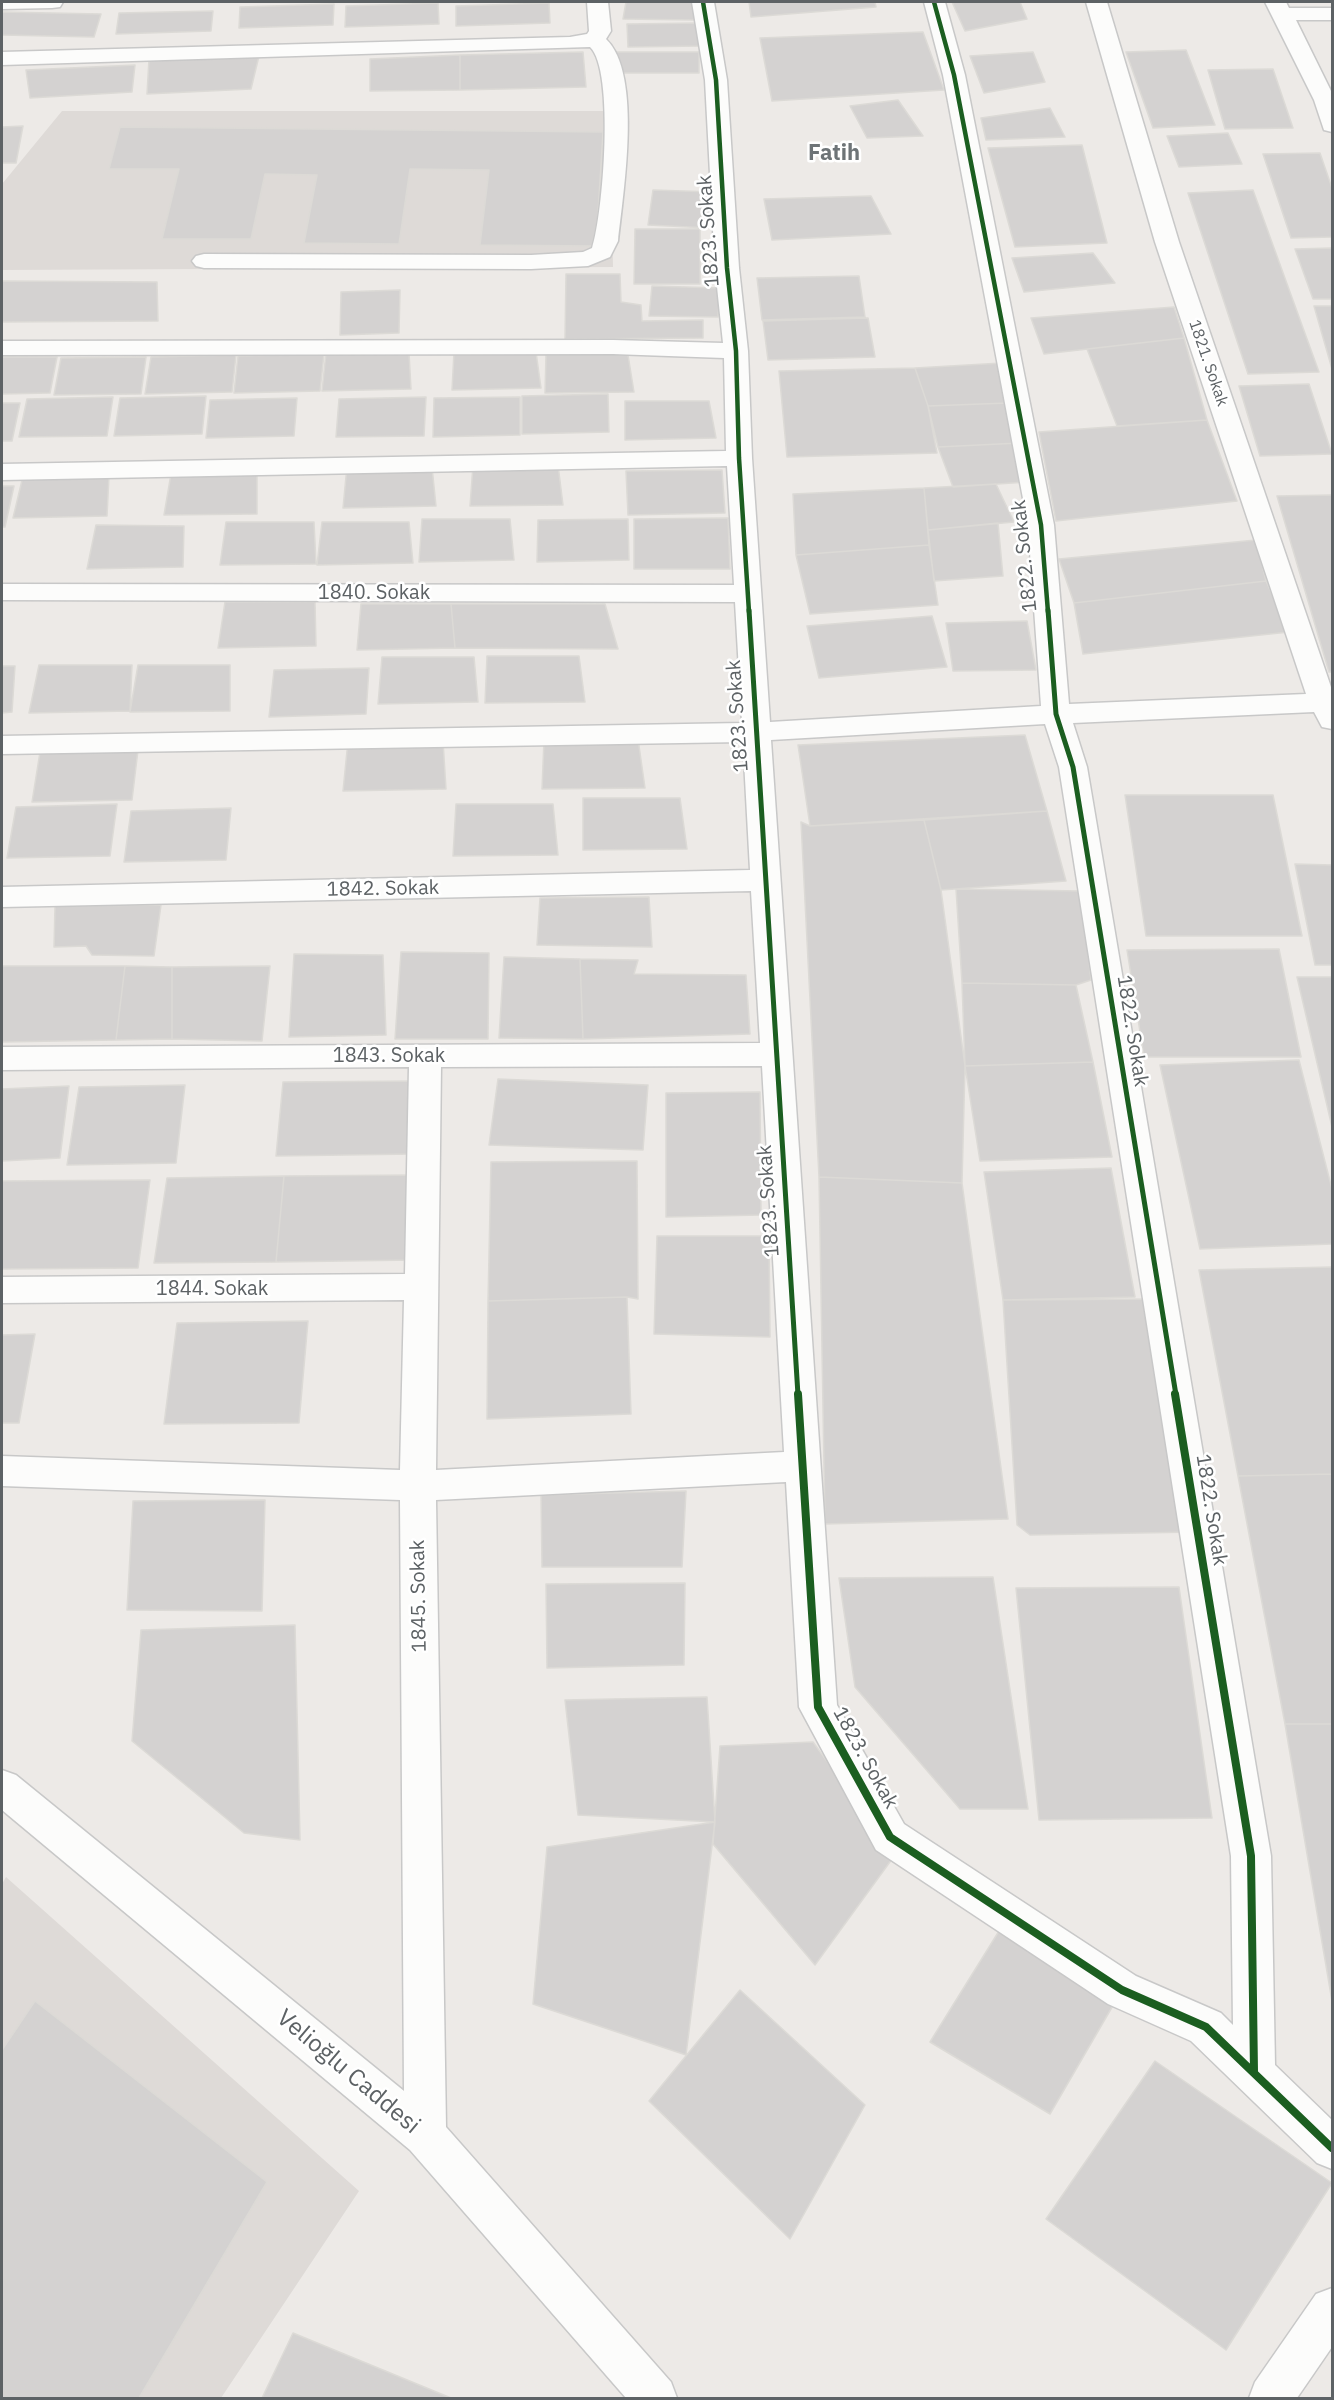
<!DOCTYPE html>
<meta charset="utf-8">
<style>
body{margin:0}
#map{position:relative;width:1334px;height:2400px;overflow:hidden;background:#edeae7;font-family:"IBM Plex Sans",sans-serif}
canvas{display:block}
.frame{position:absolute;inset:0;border:3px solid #5d6265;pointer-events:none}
</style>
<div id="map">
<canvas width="1334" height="2400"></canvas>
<div class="frame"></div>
</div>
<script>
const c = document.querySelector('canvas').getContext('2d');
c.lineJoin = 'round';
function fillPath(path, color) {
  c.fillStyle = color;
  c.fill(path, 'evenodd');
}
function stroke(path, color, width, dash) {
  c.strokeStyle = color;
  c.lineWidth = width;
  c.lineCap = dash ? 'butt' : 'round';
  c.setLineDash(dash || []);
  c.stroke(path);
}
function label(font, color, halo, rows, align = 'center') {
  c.font = font + ' "IBM Plex Sans",sans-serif';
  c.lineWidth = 5;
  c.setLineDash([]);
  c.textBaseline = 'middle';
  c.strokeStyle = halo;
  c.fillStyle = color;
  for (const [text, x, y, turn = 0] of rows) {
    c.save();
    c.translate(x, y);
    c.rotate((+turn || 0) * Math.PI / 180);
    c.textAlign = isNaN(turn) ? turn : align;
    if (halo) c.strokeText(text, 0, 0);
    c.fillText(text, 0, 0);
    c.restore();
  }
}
const education = new Path2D(`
 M62,111H610L613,267L2,270V184Z
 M6,1877L359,2191L221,2398H2V1884Z`);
const building = new Path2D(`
 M626,2H695L694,20L623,19Z
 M749,2H875L876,7L751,17Z
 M952,2H1020L1027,19L965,31Z
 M438,3L439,24L345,27L346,6Z
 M549,3L550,23L456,26V6Z
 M334,4L333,25L239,28L240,7Z
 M213,11L211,31L116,34L119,13Z
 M2,12L101,14L94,37L2,35Z
 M699,23L701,46L628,47L627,24Z
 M923,32L944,90L772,101L760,38Z
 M1186,50L1215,125L1153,128L1126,52Z
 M583,52L586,87L460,90V55Z
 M616,52H699V73H615Z
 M1033,52L1045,82L984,93L970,56Z
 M460,55V90L370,91V59Z
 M259,56L251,89L147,94L149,59Z
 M135,65L132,92L30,98L26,70Z
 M1273,69L1293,128L1225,129L1208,70Z
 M898,100L923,136L867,138L850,106Z
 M1050,108L1065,137L986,140L981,118Z
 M23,126L16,163H2V127Z
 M120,127L603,132L596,246L480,245L489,170L410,169L399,244L304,243L317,175L265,174L251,239H162L179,169H109Z
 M1228,133L1242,164L1179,167L1167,136Z
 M1082,145L1107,243L1015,247L988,148Z
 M1320,153L1332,188V237L1291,238L1263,154Z
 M653,190L714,192L709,228L648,225Z
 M1253,190L1319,372L1248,374L1188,193Z
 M871,196L891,234L772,240L764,199Z
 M635,229H700V284H634Z
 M1332,248V299H1313L1295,249Z
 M1093,253L1115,283L1024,292L1012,258Z
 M566,274H620L621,302L641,305L642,321L703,320V338L565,339Z
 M859,276L865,317L762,320L757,278Z
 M2,281L157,282L158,321L2,322Z
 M652,286L720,288L718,317L649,316Z
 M400,290L399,333L340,335L341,292Z
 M1314,306H1332V369Z
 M1174,307L1184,338L1044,354L1031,318Z
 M868,318L875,357L768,360L763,321Z
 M1184,338L1207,420L1117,426L1087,349Z
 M454,352H536L541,388L452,390Z
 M326,353H409L411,389L322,391Z
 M324,354L320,391L234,393L238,356Z
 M236,355L232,392L145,394L151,357Z
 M546,355H628L634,392L545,393Z
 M2,357H57L50,393L2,394Z
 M146,357L141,394L54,395L61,358Z
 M1002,363L1008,403L928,406L915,368Z
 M915,368L928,406L937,453L787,457L779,371Z
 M1309,384L1332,454L1260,456L1239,386Z
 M608,394L609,432L522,434V396Z
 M206,396L202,434L114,436L120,398Z
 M113,397L107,436L19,437L27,399Z
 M426,397L424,436L336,437L339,399Z
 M520,397V435L433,437L434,398Z
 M297,398L294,436L206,438L210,400Z
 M625,401H709L716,438L625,440Z
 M2,403H20L12,441H2Z
 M1008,403L1020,443L938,447L928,406Z
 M1207,420L1237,501L1056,521L1039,432Z
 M1020,443L1027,482L953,487L938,447Z
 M473,465H558L563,505L470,506Z
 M347,466L432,467L436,506L343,508Z
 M722,470L725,513L628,515L626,471Z
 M171,474H257V514L164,515Z
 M23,476H109L107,516L13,518Z
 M996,484L1014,522L928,530L924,488Z
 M2,486H14L5,527H2Z
 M924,488L929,545L796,555L793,494Z
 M1332,495V672H1329L1277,496Z
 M728,518L730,569H634V519Z
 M422,519H510L514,560L419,562Z
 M628,519L629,560L537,562L538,520Z
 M226,522H314L316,564L220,565Z
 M322,522H409L413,563L317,565Z
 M998,523L1003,576L934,581L928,530Z
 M96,525L184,526L183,567L87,569Z
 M1256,540L1266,581L1074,603L1059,559Z
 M929,545L938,605L810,614L796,555Z
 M1266,581L1289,632L1083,654L1074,603Z
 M225,602H315L316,646L218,648Z
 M361,604H451L455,648L357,650Z
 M451,604H605L618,649L455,648Z
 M932,616L947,667L819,678L807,626Z
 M1027,621L1036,670L953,671L946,623Z
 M487,656H579L585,702L485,703Z
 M382,657H474L478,702L378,704Z
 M39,665H132L130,711L29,713Z
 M138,665H230V711L130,712Z
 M2,666H15L12,712L2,713Z
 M369,668L366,714L269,717L274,670Z
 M1025,735L1047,811L810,826L798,745Z
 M638,739L645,788L542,789L544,740Z
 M348,741H443L446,789L343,791Z
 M138,750L132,800L32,802L40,752Z
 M1125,795H1273L1302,936H1146Z
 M583,798H680L687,849L583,850Z
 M117,804L110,856L7,858L16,807Z
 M456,804H553L558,855L453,856Z
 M231,808L226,860L124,862L131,811Z
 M1047,811L1066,881L941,890L924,820Z
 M924,820L941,890L965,1066L962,1183L819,1177L801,822L810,826Z
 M1295,864L1332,865V965H1315Z
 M956,889L1081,891L1091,980L1076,985L962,983Z
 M649,897L652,947L537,945L540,898Z
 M161,905L154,956L92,955L86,946L54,947L55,906Z
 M1279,949L1301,1057H1144L1127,950Z
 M401,952L489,953L488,1039H395Z
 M294,954L383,955L386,1035L289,1037Z
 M504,957L580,959L583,1039L499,1038Z
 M580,959L638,960L634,974L746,975L750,1034L583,1039Z
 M2,966H125L116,1040L2,1042Z
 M125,966L172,967V1039L116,1040Z
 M270,966L262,1041L172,1039V967Z
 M1297,977H1332V1127Z
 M962,983L1076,985L1093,1062L965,1066Z
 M1299,1060L1332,1189V1244L1200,1249L1160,1065Z
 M1093,1062L1112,1157L980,1161L965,1066Z
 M498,1079L648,1085L643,1150L489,1145Z
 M418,1081L414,1154L276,1156L283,1082Z
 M185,1085L176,1163L67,1165L79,1087Z
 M69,1086L60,1158L2,1161V1089Z
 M760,1092L761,1215L666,1217V1093Z
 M637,1161L638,1299L627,1297L488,1301L491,1162Z
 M1111,1168L1135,1297L1003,1300L984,1172Z
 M418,1175L414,1260L276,1262L284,1176Z
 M284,1176L276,1262L154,1263L167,1178Z
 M819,1177L962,1183L1008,1519L825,1524Z
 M150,1180L138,1268L2,1269V1181Z
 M657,1236H769L770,1337L654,1334Z
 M1332,1267V1474L1238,1476L1199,1270Z
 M627,1297L631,1414L487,1419L488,1301Z
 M1156,1299L1194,1532L1030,1535L1017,1525L1003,1300Z
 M308,1321L299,1423L164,1424L177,1323Z
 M35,1334L19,1423H2V1335Z
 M1332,1474V1724H1285L1238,1476Z
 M686,1491L682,1567H542L541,1495Z
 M265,1500L262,1611L127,1610L133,1501Z
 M993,1577L1028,1809H960L855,1687L839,1578Z
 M685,1583L684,1665L547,1668L546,1584Z
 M1179,1587L1212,1818L1039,1820L1016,1588Z
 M295,1625L300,1840L244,1833L132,1741L141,1630Z
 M707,1697L715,1822L578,1815L565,1700Z
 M1285,1724H1332V2001Z
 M813,1742L895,1855L815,1965L713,1844L720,1746Z
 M715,1822L686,2055L533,2004L547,1847Z
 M1004,1923L1122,1990L1050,2114L930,2042Z
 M740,1990L865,2105L790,2239L649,2101Z
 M35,2001L267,2182L139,2398H2V2050Z
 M1155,2061L1332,2183L1226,2350L1046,2219Z
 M293,2333L451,2398H262Z`);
const minor = new Path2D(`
 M2,2H63L60,7L52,8L2,9Z
 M587,2H608L611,31L606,39C643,74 623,194 618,241L610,257L588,266L531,269L204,268L196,266L192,261L196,256L204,254L531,255L583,252L592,248C603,216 615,70 590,47L2,65V52L570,37L587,34L589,31Z
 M692,2H714L727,80L739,268L748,351L752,458L770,722L1041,706L1028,525L943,75L924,2H945L965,75L1054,525L1069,704L1306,694L1155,242L1086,2H1107L1179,242L1332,690V729L1322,727L1314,712L1073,723L1087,767L1271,1856L1275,2065L1332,2120V2169L1317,2163L1191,2041L1108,2004L876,1850L799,1707L786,1482L436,1500L446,2127L671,2382L677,2398H626L410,2150L2,1810V1770L16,1775L404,2091L400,1500L2,1486V1456L400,1470L404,1300L2,1303V1277L405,1274L409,1067L2,1070V1047L760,1043L751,891L2,907V887L750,870L743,742L2,754V736L742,723L735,602L2,600V584L734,585L727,466L2,480V464L726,451L724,358L613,354L2,355V341L613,340L723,343L715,268L705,80ZM1045,724L1059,767L1231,1856L1233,2025L1221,2013L1136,1976L904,1824L837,1705L771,740ZM762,1066L784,1452L436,1470L441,1067Z
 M1265,2H1286L1289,8H1332V20H1296L1332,93V132L1324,130L1314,100Z
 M1332,2288V2347L1297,2398H1249L1255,2382L1316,2294Z`);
const cyclewayFar2 = new Path2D(`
 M703,2L716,80L727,268L736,351L739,458L749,612
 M934,2L954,75L1041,525L1048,612`);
const cyclewayFar1 = new Path2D(`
 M749,610L798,1395
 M1048,610L1056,714L1073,767L1176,1395`);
const cycleway = new Path2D(`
 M798,1394L818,1707L890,1837L1122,1990L1206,2027L1332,2148
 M1175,1394L1251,1856L1254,2072`);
const farStreetnames = [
 ["1821. Sokak",1208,363,71]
];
const streetNames = [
 ["1823. Sokak",709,231,-94],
 ["1822. Sokak",1025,556,-96],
 ["1840. Sokak",374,593],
 ["1823. Sokak",738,716,-94],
 ["1842. Sokak",383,889,-1],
 ["1822. Sokak",1132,1031,81],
 ["1843. Sokak",389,1056],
 ["1823. Sokak",769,1201,-94],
 ["1844. Sokak",212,1289],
 ["1822. Sokak",1211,1510,81],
 ["1845. Sokak",419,1596,-91],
 ["1823. Sokak",865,1758,61]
];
const farDistrictnames = [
 ["Fatih",834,154]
];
const nearStreetnames = [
 ["Velioğlu Caddesi",348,2072,40]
];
fillPath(education, '#dedad7');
fillPath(building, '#d4d2d1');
stroke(building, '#dcdad6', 1.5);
stroke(minor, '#c8c8c8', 3);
fillPath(minor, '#fcfcfb');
stroke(cyclewayFar2, '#1b5e20', 4.5);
stroke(cyclewayFar1, '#1b5e20', 5);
stroke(cycleway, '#1b5e20', 8);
label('16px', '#5d6265', '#fff', farStreetnames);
label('20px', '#5d6265', '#fff', streetNames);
label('bold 22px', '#6e7477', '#fff', farDistrictnames);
label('24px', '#5d6265', '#fff', nearStreetnames);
</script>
